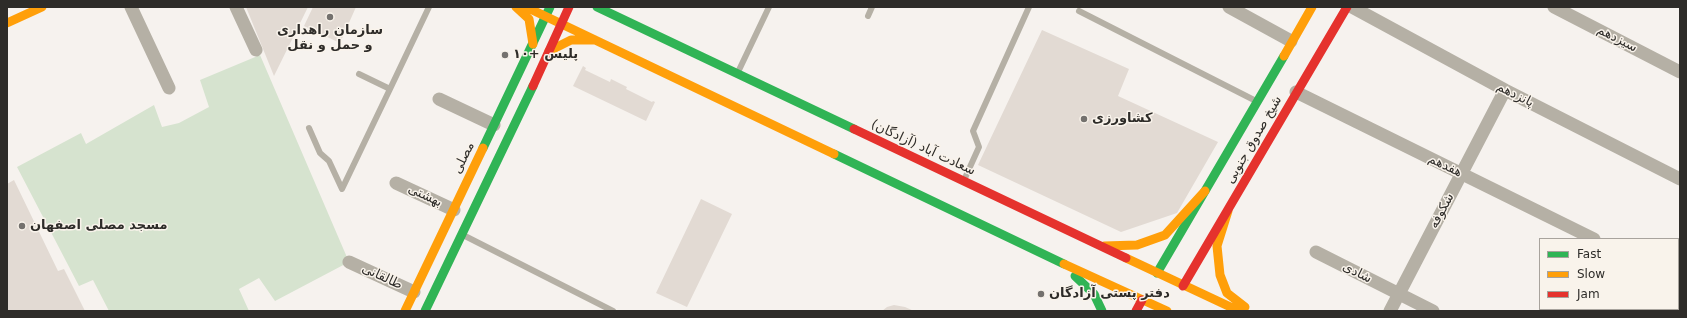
<!DOCTYPE html>
<meta charset="utf-8">
<style>
body{margin:0}
#map{position:relative;width:1687px;height:318px;overflow:hidden;background:#f6f2ee;font-family:"DejaVu Sans",sans-serif}
canvas{display:block}
.frame{position:absolute;inset:0;border:8px solid #2e2c29;pointer-events:none}
.legend{position:absolute;left:1539px;top:238px;width:140px;height:72px;box-sizing:border-box;background:#f9f3eb;border:1px solid #a8a39d;margin:0;padding:5px 7px;list-style:none;font-size:12px;color:#2e2c29}
.legend li{display:flex;align-items:center;gap:8px;height:20px}
.legend b{width:20px;border:1px solid #a8a39d}
</style>
<div id="map">
<canvas width="1687" height="318"></canvas>
<div class="frame"></div>
<ul class="legend">
<li><b style="height:5px;background:#30b455"></b>Fast</li>
<li><b style="height:5px;background:#ff9f0a"></b>Slow</li>
<li><b style="height:5px;background:#e5322d"></b>Jam</li>
</ul>
</div>
<script>
const c = document.querySelector('canvas').getContext('2d');
c.lineJoin = 'round';
function fillPath(path, color) {
  c.fillStyle = color;
  c.fill(path, 'evenodd');
}
function stroke(path, color, width, dash) {
  c.strokeStyle = color;
  c.lineWidth = width;
  c.lineCap = dash ? 'butt' : 'round';
  c.setLineDash(dash || []);
  c.stroke(path);
}
function label(font, color, halo, rows, align = 'center') {
  c.font = font + ' "DejaVu Sans","Noto Sans Arabic",sans-serif';
  c.lineWidth = 3;
  c.setLineDash([]);
  c.textBaseline = 'middle';
  c.strokeStyle = halo;
  c.fillStyle = color;
  for (const [text, x, y, turn = 0] of rows) {
    c.save();
    c.translate(x, y);
    c.rotate((+turn || 0) * Math.PI / 180);
    c.textAlign = isNaN(turn) ? turn : align;
    if (halo) c.strokeText(text, 0, 0);
    c.fillText(text, 0, 0);
    c.restore();
  }
}
const green = new Path2D(`
 M260,55L349,262L275,301L259,278L239,289L249,311H109L93,280L79,286L17,167L81,133L86,144L154,105L162,127L179,123L209,107L200,80Z`);
const building = new Path2D(`
 M246,7H308L274,76Z
 M313,7H356L340,43L304,26Z
 M1042,30L1129,69L1118,96L1218,142L1177,213L1121,232L978,165Z
 M583,66L586,68L585,70L610,82L611,79L627,87L626,89L652,102L653,101L655,102L646,121L573,86Z
 M14,180L58,271L64,269L85,311H7V184Z
 M701,199L732,214L687,307L656,293Z
 M894,305L905,307L914,311H882L887,307Z`);
const lane = new Path2D(`
 M1079,11L1256,101
 M868,16L872,7
 M739,70L769,7
 M390,89L429,7
 M309,128L320,153L329,161L342,189L390,89L359,74
 M965,178L979,147L973,131L1029,7
 M463,235L613,311`);
const street = new Path2D(`
 M131,7L169,88
 M236,7L256,50
 M1229,7L1291,41
 M1352,7L1505,90L1680,179
 M1554,7L1680,72
 M1296,92L1594,239
 M439,99L494,125
 M396,183L454,210
 M1316,252L1433,311
 M349,262L414,292
 M1678,280L1680,281
 M1390,311L1505,90`);
const fast = new Path2D(`
 M597,7L854,129
 M483,148L550,7
 M834,154L1064,264
 M1157,273L1284,56
 M1075,276L1094,294L1102,311
 M425,311L533,86`);
const slow = new Path2D(`
 M516,7L529,19L533,44
 M526,7L834,154
 M7,23L42,7
 M549,51L571,40H595
 M1284,56L1312,7
 M1228,211L1217,246L1220,275L1227,293L1245,307
 M1104,246L1137,245L1165,235L1205,191
 M1126,258L1239,311
 M1064,264L1167,311
 M405,311L483,148`);
const jam = new Path2D(`
 M533,86L569,7
 M854,129L1126,258
 M1183,286L1347,7
 M1136,311L1142,300`);
const markers = [
 [330,17,4,"#74716e"],
 [505,55,4,"#74716e"],
 [1084,119,4,"#74716e"],
 [22,226,4,"#74716e"],
 [1041,294,4,"#74716e"]
];
const poiNames = [
 ["سازمان راهداری",330,31,"center"],
 ["و حمل و نقل",330,46,"center"],
 ["پلیس +۱۰",513,55],
 ["کشاورزی",1092,119],
 ["مسجد مصلی اصفهان",30,226],
 ["دفتر پستی آزادگان",1049,294]
];
const streetNames = [
 ["سیزدهم",1617,39,27],
 ["پانزدهم",1515,95,27],
 ["شیخ صدوق جنوبی",1254,140,-60],
 ["سعادت آباد (آزادگان)",923,148,25],
 ["مصلی",464,158,-64],
 ["هفدهم",1445,166,26],
 ["بهشتی",425,196,25],
 ["شکوفه",1442,211,-62],
 ["شادی",1357,273,27],
 ["طالقانی",382,277,25]
];
fillPath(green, '#d6e3cf');
fillPath(building, '#e2dad3');
stroke(lane, '#b5b0a5', 6);
stroke(street, '#b5b0a5', 13);
stroke(fast, '#30b455', 9);
stroke(slow, '#ff9f0a', 9);
stroke(jam, '#e5322d', 9);
for (const [x, y, r, color] of markers) {
  const dot = new Path2D();
  dot.arc(x, y, r, 0, 2 * Math.PI);
  c.fillStyle = color;
  c.fill(dot);
  stroke(dot, '#f9f3eb', 1.5);
}
label('bold 13px', '#2e2c29', '#f9f3eb', poiNames, 'left');
label('13px', '#2e2c29', '#f9f3eb', streetNames);
</script>
